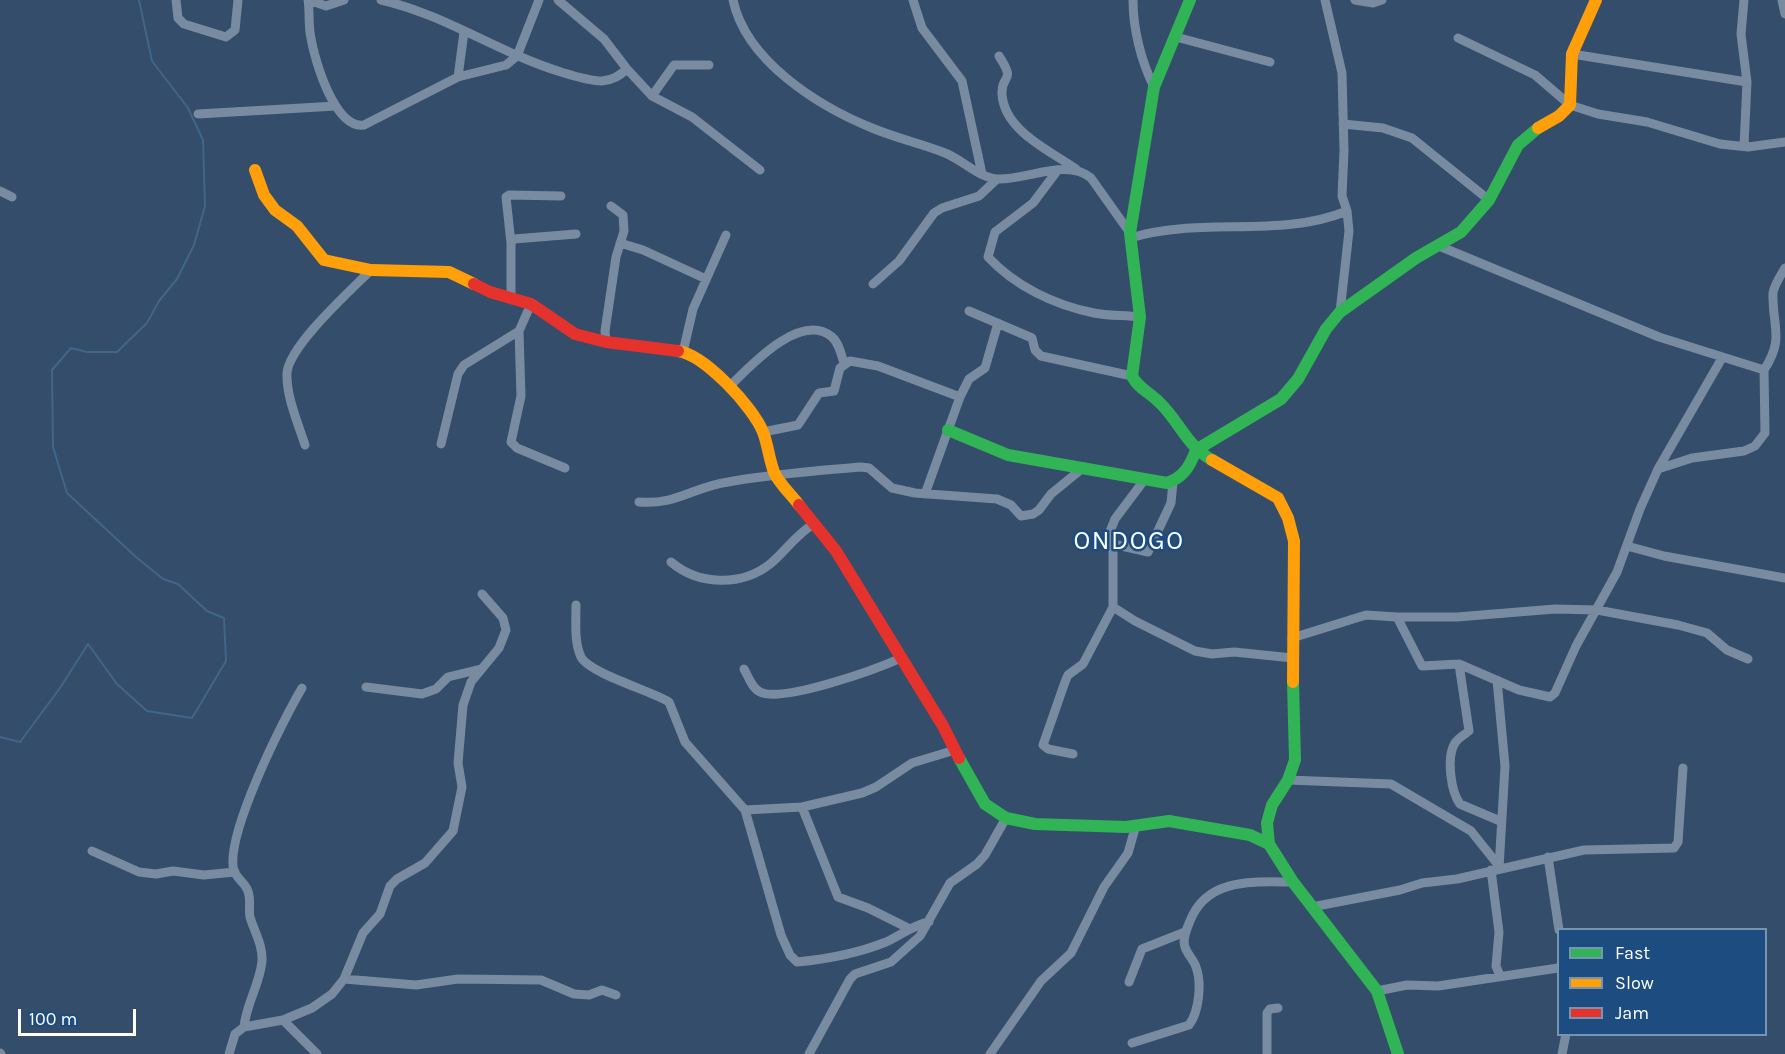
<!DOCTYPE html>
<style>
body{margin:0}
#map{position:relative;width:1785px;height:1054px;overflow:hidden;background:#334d6a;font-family:Karla,sans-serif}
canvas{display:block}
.legend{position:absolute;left:1557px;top:928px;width:210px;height:108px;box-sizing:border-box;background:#1c4c80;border:2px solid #7794b3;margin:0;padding:8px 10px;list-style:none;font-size:18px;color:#fff}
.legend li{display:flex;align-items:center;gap:12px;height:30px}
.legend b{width:30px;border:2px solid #7794b3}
.scale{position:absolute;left:18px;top:1009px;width:118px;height:27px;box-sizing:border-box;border:3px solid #fff;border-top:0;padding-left:8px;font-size:18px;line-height:21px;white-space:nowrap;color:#fff;-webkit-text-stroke:4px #1c4c80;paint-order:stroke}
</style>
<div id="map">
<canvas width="1785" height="1054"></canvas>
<ul class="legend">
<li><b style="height:8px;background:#30b455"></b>Fast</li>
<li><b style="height:8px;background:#ff9f0a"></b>Slow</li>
<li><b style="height:8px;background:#e5322d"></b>Jam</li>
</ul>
<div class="scale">100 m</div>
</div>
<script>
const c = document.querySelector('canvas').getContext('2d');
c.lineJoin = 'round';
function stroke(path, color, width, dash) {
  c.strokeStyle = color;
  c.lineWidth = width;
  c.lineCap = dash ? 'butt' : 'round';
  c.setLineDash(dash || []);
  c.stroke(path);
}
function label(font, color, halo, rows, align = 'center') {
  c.font = font + ' Karla,sans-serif';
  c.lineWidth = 5;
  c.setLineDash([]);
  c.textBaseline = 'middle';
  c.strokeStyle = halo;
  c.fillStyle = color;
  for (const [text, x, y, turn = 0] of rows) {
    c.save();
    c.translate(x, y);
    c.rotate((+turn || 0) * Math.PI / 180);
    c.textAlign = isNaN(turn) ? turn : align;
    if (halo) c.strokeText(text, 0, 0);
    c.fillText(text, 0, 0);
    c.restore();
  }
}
const stream = new Path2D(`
 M0,737L20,742L60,688L88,644L117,684L147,711L192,718L226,661L224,618L207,611L178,584L163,579L136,557L67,493L53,447L52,370L71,348L87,352H117L147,323L159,301L177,279L194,245L205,206L203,140L188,108L152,61L139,0`);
const street = new Path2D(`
 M176,0L178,18L184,24L226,37L235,30L238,0
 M308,0C310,12 308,26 311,38C315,62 335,129 364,125L458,77L506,65L517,56L539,0
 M309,0L326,6L344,0
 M381,0C444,14 499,53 561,72C574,76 589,81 602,81C613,80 619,76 627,69
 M558,0L604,39L627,69L652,96L692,117L760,170
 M733,0C746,61 818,106 872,128C896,138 922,144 945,153C963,160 979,178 998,179C1027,180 1067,158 1091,178L1130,233
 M913,0L922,28L962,81L982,174
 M1133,0C1133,29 1141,61 1154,87
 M1325,0L1342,73L1344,151L1342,196L1347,211L1349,231L1340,312
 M1355,0L1373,3L1382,0
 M1782,0L1785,14
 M1176,37L1270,62
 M1458,38L1535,75L1570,105L1598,114L1647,122L1720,144L1748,147L1785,142
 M1572,54L1747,82
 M999,56C1017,84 1001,73 1002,94C1004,131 1051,151 1076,169
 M458,77L464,32
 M652,96L674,65H709
 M198,114L336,106
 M1343,124L1383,128L1412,138L1489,200
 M1744,146L1747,82L1741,34L1744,0
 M1057,171L1033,203L995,232L988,257C1015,286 1054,305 1094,313C1108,316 1125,315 1140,317
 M0,191L12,197
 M1130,238C1202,216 1279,239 1347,211
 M511,243L506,197L509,195L561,196
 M620,243L643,250L706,279
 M1439,246L1659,337L1764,370L1765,433L1755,446L1744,451L1692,458L1658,469
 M873,284L899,261L934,213L942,208L979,196L997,179
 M511,297V243L514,239L576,234
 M531,304L519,331L521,396L511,442L517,448L565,468
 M969,311L1032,338L1035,350L1041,356L1132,376
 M606,342L605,331L616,257L624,231L623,215L611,206
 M683,352L693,309L726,235
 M1764,370C1785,338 1772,327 1773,293C1774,285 1781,275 1785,268
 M730,386C751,365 801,311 832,337C839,343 841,354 844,363
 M763,432L798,425L819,393L834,391L840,368L850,361L878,366L960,397
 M441,444L458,374L464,365L519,331
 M305,445C298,423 286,396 287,373C289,346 350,291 371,270
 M925,494L960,397L969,379L985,368L998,323
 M639,502C677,505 693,487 728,482C772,474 816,471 861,467L869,468L892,488L915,493L997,499L1011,505L1021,516L1033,514L1039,510L1051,494L1084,467
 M1113,544L1148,552L1171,503L1173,482
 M1627,546L1664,556L1785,578
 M671,562C698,585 741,587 770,564C786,551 796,534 814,524
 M576,605C576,622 574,642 581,657C589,673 651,691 669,702L685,742L745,810L802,807L862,793L876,787L912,763L955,750
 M1113,607L1135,621L1195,651L1212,654L1234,652L1293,658
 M1397,617H1457L1555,609L1597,610L1678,625L1707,633L1727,650L1748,659
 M1292,638L1366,615L1397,617L1422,666L1459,664L1519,690L1550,697L1555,693L1576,646L1617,572L1640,509L1658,469L1722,358
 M1459,664L1469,731C1465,734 1457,739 1455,743C1446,757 1451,792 1460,804L1500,821
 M744,669C748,676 752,688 760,692C783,703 877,669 901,658
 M1497,680L1505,766L1499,868
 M366,687L422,694L436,689L448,677L481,669
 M1073,754L1048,749L1043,745L1065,682L1068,675L1083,664L1113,607V544L1109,534L1115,519L1145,479
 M1288,780L1391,784L1471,831L1499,866
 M802,807L838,897L868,908L910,929
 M745,810L781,935L790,955L797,962C829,959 856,954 886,942C901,935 913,925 929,922
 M92,851L139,872L156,874L173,871L204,875L235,872
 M1548,857L1559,930
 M1491,870L1499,932L1496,966L1500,976
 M1312,907L1400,890L1422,883L1457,879L1584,850L1674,848L1678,842L1683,768
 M344,979L416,985L458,979L541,980L574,994L589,995L602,990L616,995
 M1129,982L1142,949L1185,932
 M1377,991L1407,985L1438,986L1558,968
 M283,1020L317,1054
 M244,1027C246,1004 260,984 262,961C263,945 254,931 250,917C248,908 252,898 247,889C244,883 237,878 234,871C224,837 283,720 302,688
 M1132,1043L1189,1025C1199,1012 1202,983 1196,967C1194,960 1187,954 1185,947C1182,939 1187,928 1190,921C1207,877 1254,882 1293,882
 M0,1053L1,1054
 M229,1054L235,1034L244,1027L283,1020L312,1008L332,994L344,979L363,933L380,914L390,886L397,879L425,863L453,831L462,787L458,763L463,705L471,682L499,648L506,630L503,618L482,594
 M809,1054L850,979L855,974L891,962L920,936L950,883L977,864L985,855L1006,818
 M990,1054L1041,981L1071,953L1104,887L1128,853L1136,825
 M1267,1054V1013L1270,1009L1278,1008
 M1562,1054L1566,1034`);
const fast = new Path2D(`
 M1190,0L1154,87L1130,233L1140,317L1132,376C1138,388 1149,392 1159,402C1180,422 1185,444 1212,460
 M948,430L1008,455L1167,483C1184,477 1190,466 1196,450L1281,399L1298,379L1326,329L1340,312L1416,258L1461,232L1489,200L1518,145L1538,128
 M1293,682L1295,760L1288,780L1272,805L1267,823L1269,844L1293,882L1377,991L1398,1054
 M959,758L985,804L1006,818L1035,824L1126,827L1169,821L1250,835L1269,844`);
const slow = new Path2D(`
 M1538,128L1559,116L1570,105L1572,54L1596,0
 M255,170L264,195L275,210L297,226L324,260L371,270L449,272L474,284
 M678,351C705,355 753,407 763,432C768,445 769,459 774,472C779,484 792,495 799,505
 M1212,460L1278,498L1288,518L1294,541L1293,682`);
const jam = new Path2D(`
 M474,284L490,292L531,304L575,334L606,342L678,351
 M799,505L836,551L943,726L959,758`);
const quarterNames = [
 ["ONDOGO",1129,542]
];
stroke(stream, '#42658a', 2);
stroke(street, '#798ba0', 9);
stroke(fast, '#30b455', 12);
stroke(slow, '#ff9f0a', 12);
stroke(jam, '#e5322d', 12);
c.letterSpacing = '1.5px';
label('26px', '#fff', '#1c4c80', quarterNames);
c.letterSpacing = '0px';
</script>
